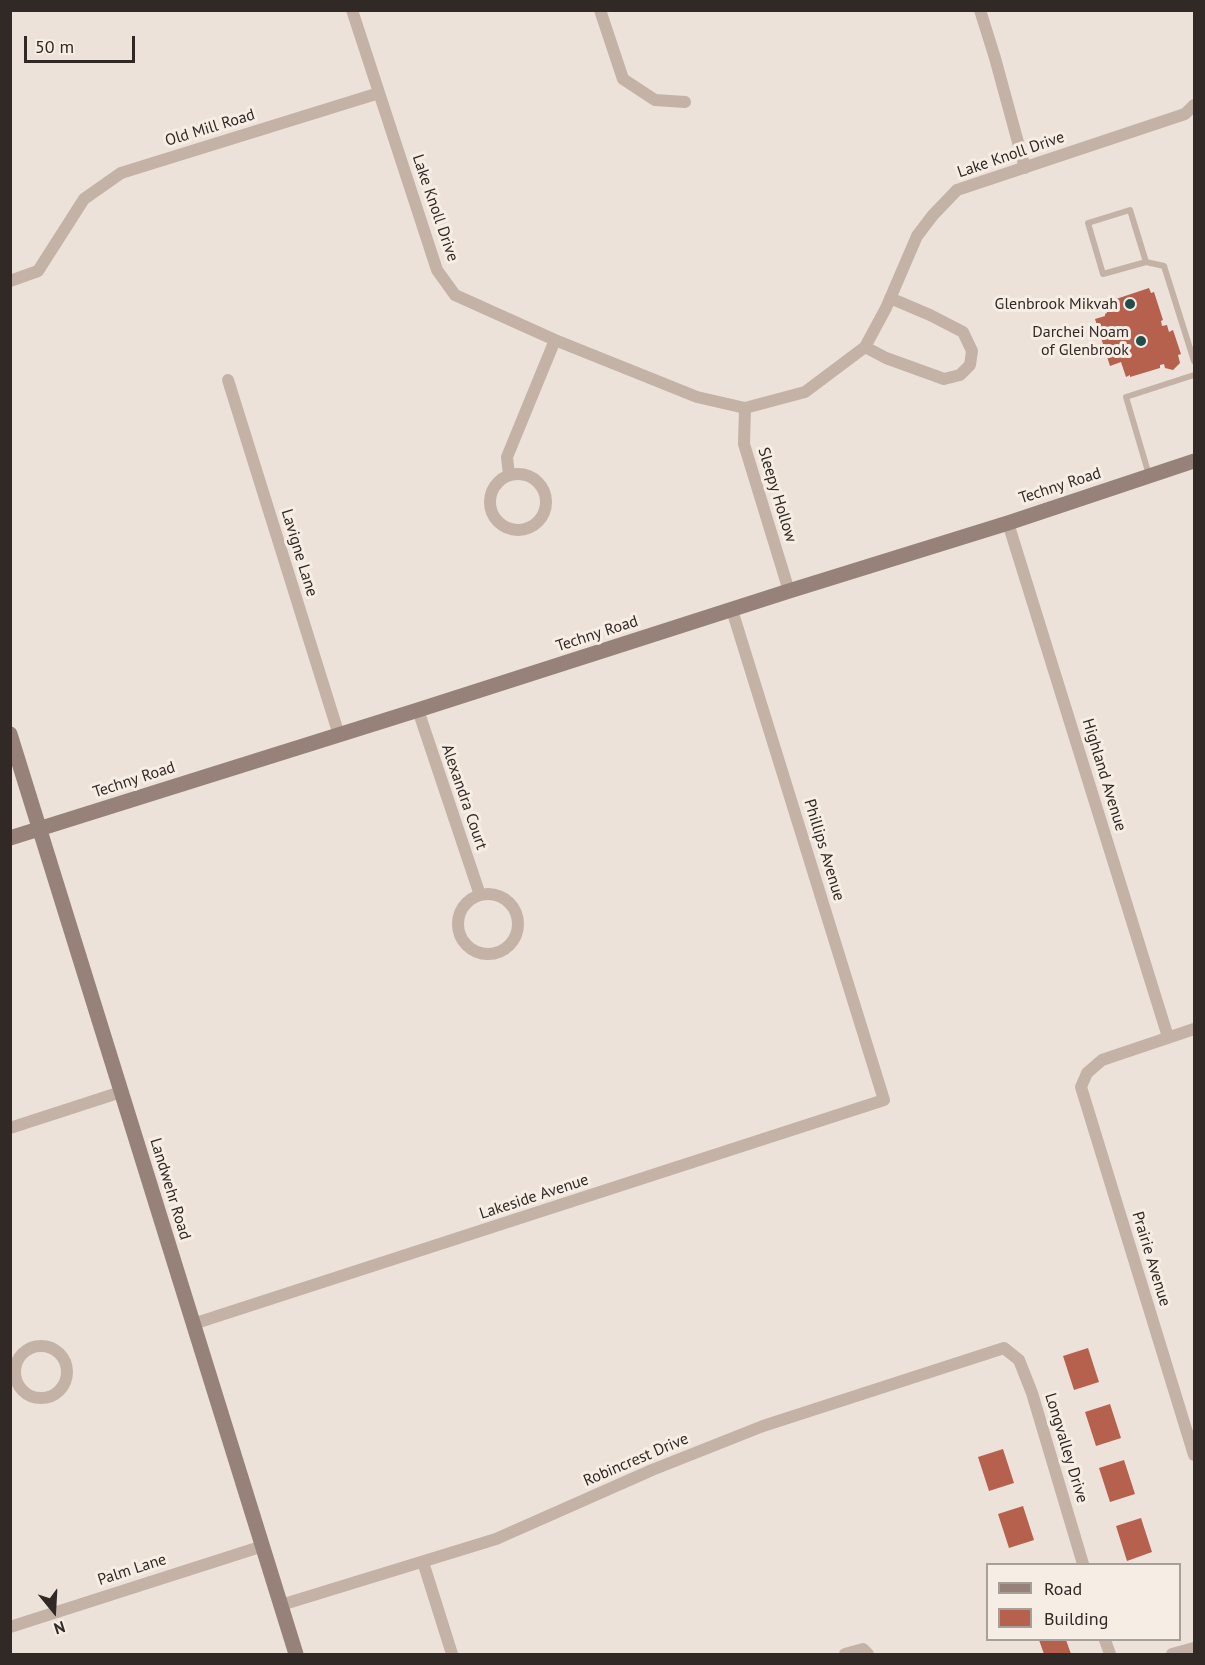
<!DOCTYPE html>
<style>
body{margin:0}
#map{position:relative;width:1205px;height:1665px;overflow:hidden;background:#ede2d9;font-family:"PT Sans",sans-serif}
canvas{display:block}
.frame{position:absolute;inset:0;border:12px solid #312926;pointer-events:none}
.legend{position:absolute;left:986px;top:1563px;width:195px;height:78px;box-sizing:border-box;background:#f6ede5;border:2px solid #a79f99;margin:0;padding:8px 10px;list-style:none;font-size:18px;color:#312926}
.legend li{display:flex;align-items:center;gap:12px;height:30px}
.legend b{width:30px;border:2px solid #a79f99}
.north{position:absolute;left:24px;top:1581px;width:60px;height:60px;-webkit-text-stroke:4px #f6ede5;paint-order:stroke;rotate:162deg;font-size:16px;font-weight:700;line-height:24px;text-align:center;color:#312926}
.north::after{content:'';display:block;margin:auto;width:21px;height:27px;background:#312926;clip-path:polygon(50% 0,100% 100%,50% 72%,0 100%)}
.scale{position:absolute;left:24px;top:36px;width:111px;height:27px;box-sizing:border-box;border:3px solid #312926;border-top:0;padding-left:8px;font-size:18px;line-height:21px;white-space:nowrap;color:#312926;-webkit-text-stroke:4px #f6ede5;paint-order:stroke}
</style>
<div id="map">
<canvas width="1205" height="1665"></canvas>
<div class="frame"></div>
<ul class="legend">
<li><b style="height:8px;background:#978279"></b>Road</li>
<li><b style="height:16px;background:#b6604e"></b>Building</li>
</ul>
<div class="north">N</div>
<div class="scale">50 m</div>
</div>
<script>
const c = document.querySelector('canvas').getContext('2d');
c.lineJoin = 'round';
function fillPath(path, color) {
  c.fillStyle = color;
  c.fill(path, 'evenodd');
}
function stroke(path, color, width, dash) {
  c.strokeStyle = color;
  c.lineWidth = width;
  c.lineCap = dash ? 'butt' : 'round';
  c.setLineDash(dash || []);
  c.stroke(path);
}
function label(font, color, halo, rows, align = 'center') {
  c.font = font + ' "PT Sans",sans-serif';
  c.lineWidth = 6;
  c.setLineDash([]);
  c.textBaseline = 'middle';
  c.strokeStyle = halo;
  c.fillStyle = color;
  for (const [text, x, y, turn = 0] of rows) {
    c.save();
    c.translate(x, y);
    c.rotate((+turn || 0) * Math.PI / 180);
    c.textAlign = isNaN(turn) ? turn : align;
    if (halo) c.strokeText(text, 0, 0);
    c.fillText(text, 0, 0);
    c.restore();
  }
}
const building = new Path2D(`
 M1149,288L1151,293L1154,292L1163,320L1161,321L1162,326L1167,325L1169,332L1173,330L1181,354L1178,355L1180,363L1173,370L1165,368L1164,364L1160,365V368L1130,377V375L1126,377L1121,362L1110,366L1095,319L1105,316V314L1107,313L1104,303Z
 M1088,1348L1099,1382L1074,1390L1063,1356Z
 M1110,1404L1121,1438L1096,1446L1085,1412Z
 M1003,1449L1014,1483L989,1491L978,1457Z
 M1124,1460L1135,1494L1110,1502L1099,1468Z
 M1023,1506L1034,1540L1009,1548L998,1514Z
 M1141,1518L1152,1552L1127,1561L1116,1526Z
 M1039,1640H1066L1071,1654H1044Z`);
const lane = new Path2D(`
 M1146,262L1103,274L1088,223L1130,210L1146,262L1164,266L1194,361
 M1149,475L1126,397L1194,375`);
const street = new Path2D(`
 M352,10L437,270L455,295L555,340L697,397L745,408L805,392L865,347L886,308L917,236L933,215L957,190L1185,114L1194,105
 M600,10L623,79L655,100L685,102
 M980,10L995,58L1025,168
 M10,281L38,271L84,199L121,173L379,93
 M865,347L886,358L944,379L960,375L970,365L972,351L963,332L930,315L890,298
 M228,380L339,735
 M745,408L744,444L789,591
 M490 502a28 28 0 1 1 56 0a28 28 0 1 1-56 0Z
 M509,475L507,457L555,340
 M1008,523L1168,1037
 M418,710L480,895
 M458 924a30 30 0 1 1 60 0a30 30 0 1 1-60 0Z
 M1194,1029L1102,1060L1087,1073L1081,1087L1194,1455
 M10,1128L121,1092
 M193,1324L884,1100L732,610
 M15 1372a26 26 0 1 1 52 0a26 26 0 1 1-52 0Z
 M423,1562L452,1654
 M281,1605L496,1539L652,1470L763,1426L1004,1348L1019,1360L1032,1393L1083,1564
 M10,1627L263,1546
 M1105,1640L1110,1654
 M845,1654L863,1649L868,1654
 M1172,1654L1194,1648`);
const secondary = new Path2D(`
 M10,734L296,1654
 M10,838L418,710L789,591L1008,523L1194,461`);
const markers = [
 [1130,304,6,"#214d4d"],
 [1141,341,6,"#214d4d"]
];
const streetNames = [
 ["Old Mill Road",210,128,-17],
 ["Lake Knoll Drive",1011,155,-19],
 ["Lake Knoll Drive",435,208,71],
 ["Techny Road",1060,486,-18],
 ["Sleepy Hollow",777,495,73],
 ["Lavigne Lane",299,553,73],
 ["Techny Road",597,634,-18],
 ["Highland Avenue",1104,775,73],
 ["Techny Road",134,780,-18],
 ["Alexandra Court",464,797,71],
 ["Phillips Avenue",824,850,73],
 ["Landwehr Road",170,1189,73],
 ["Lakeside Avenue",534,1197,-18],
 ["Prairie Avenue",1151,1259,73],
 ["Longvalley Drive",1066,1448,73],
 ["Robincrest Drive",636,1460,-23],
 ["Palm Lane",132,1570,-18]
];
const poiNames = [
 ["Glenbrook Mikvah",1118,304],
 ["Darchei Noam",1129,332],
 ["of Glenbrook",1129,350]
];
fillPath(building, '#b6604e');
stroke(lane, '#c4b2a7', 6);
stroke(street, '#c4b2a7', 12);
stroke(secondary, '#978279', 15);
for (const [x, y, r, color] of markers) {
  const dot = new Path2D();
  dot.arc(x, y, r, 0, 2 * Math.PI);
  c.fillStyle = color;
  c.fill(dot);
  stroke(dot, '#f6ede5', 2);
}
label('16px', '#312926', '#f6ede5', streetNames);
label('16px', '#312926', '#f6ede5', poiNames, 'right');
</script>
